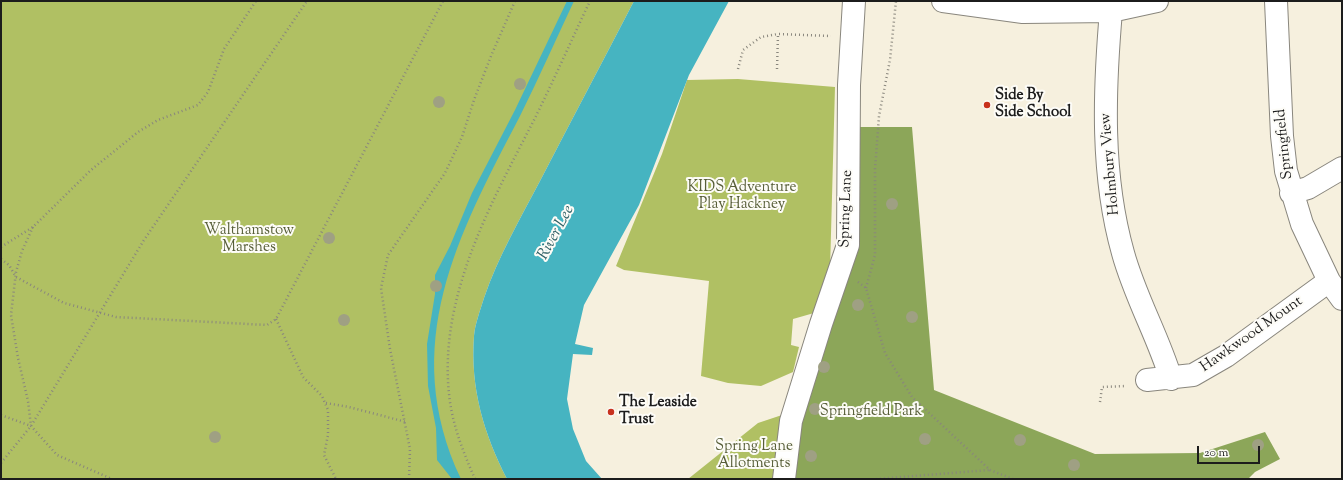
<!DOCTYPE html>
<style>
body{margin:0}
#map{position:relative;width:1343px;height:480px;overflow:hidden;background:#f6f0de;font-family:"Sorts Mill Goudy",serif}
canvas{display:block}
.frame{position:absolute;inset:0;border:2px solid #1c1c1c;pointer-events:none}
.scale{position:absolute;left:1197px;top:446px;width:63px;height:18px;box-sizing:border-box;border:2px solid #1c1c1c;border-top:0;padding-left:5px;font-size:12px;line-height:14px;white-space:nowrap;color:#1c1c1c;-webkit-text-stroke:3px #fdfcf7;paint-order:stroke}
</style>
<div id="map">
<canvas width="1343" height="480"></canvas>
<div class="frame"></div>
<div class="scale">20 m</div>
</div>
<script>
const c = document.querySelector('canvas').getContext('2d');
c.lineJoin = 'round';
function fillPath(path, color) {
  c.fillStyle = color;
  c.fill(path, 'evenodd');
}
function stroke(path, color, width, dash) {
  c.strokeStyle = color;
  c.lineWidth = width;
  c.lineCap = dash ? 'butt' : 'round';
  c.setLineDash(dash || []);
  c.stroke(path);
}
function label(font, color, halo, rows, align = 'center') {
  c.font = font + ' "Sorts Mill Goudy",serif';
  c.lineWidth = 4;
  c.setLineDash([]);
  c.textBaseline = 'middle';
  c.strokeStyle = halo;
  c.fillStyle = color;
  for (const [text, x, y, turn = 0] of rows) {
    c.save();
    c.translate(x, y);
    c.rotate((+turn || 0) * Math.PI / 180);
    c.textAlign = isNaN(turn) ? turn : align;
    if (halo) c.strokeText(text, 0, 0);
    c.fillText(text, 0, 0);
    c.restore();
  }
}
const green = new Path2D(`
 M1,1H634C603,61 571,121 540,181C520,219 498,257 484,298C480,311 475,324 474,336C470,388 484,434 507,479H1Z
 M738,79L835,87L830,270L814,313L793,319L791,345L799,347L793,372L761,386L728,383L701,376L709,281L624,270L616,266L662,154L687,80Z
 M785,414L774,479H688L758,423Z`);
const forest = new Path2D(`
 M856,127H912L934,390L1095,454L1200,453L1265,432L1280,459L1255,472L1248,479H790L800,418L823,340Z`);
const water = new Path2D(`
 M567,1H574C556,39 539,78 520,116C458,235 398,345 461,479H452L437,460L436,428L428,386L427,344L435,294V275L450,246L472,193L515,110Z
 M634,1H729L689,75L639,205L584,305L575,344L593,348L592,355L573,354L567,399L573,429L586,461L602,479H507C484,434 470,388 474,336C475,324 480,311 484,298C498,257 520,219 540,181C571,121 603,61 634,1Z`);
const path = new Path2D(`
 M738,69L743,50L761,37L778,34
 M777,69L778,34L831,36
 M33,227L22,251L16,272L11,315L18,358L28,401L31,426L57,455L112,479
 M1,247L33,227L91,170L138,132L158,120L198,105L208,92L224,49L256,1
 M1,259L9,265L16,277L64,303L116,317L267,325L276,319L443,1
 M858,282L866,288L885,353L912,397L990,470L1013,479
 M866,288L875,255V169L879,116L890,60L896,1
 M276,319L303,377L322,396L328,410V435L324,455L336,479
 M1100,402L1102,387L1126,386
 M326,403L349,407L406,422
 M1,415L31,426
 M1,463L31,426L144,240L307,1
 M409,479L410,449L390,349L381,288L388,255L445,173L462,137L474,100L491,56L515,1
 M475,479C464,454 454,429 450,402C436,302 489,207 533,122C553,82 571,41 590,1
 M876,479L989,470`);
const street = new Path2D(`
 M943,1L1023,12L1111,11L1157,1
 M1276,1L1282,136L1286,171L1302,224L1329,281L1342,299
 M1111,11C1104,92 1101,175 1123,253C1135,297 1158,336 1171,379
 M1291,193L1308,188L1342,168
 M1147,380L1193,375L1226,356L1329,281
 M784,479L791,421L821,324L848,245L849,85L854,1`);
const trees = [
 [520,84],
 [439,102],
 [892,204],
 [329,238],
 [436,286],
 [858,305],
 [912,317],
 [344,320],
 [824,367],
 [815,409],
 [215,437],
 [925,439],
 [1020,440],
 [1258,445],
 [811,456],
 [1074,465]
];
const markers = [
 [987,105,4,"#c8321e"],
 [611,412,4,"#c8321e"]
];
const poiNames = [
 ["Side By",995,96],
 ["Side School",995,113],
 ["The Leaside",619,403],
 ["Trust",619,420]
];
const streetNames = [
 ["Springfield",1285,144,-96],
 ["Holmbury View",1111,164,-95],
 ["Spring Lane",847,209,-88],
 ["Hawkwood Mount",1252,335,-35]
];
const parkNames = [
 ["KIDS Adventure",742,188],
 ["Play Hackney",742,205],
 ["Walthamstow",249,231],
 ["Marshes",249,248],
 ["Springfield Park",871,412],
 ["Spring Lane",754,447],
 ["Allotments",754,464]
];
const waterNames = [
 ["River Lee",557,233,-62]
];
fillPath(green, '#b0c063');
fillPath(forest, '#8ca659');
fillPath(water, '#46b4c1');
stroke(street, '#89867d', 24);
stroke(path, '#89867d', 2.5, [1, 3]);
stroke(street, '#fff', 22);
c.fillStyle = '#9fa083';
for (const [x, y] of trees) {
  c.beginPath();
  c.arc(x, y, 6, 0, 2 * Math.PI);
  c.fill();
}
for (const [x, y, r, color] of markers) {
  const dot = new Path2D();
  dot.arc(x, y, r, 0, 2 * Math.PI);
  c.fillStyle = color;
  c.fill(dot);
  stroke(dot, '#fdfcf7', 1.5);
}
label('bold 15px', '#1c1c1c', '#fdfcf7', poiNames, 'left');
label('15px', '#1c1c1c', '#fdfcf7', streetNames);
label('15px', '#575e38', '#fdfcf7', parkNames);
label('italic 16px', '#2f6066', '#fdfcf7', waterNames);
</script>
